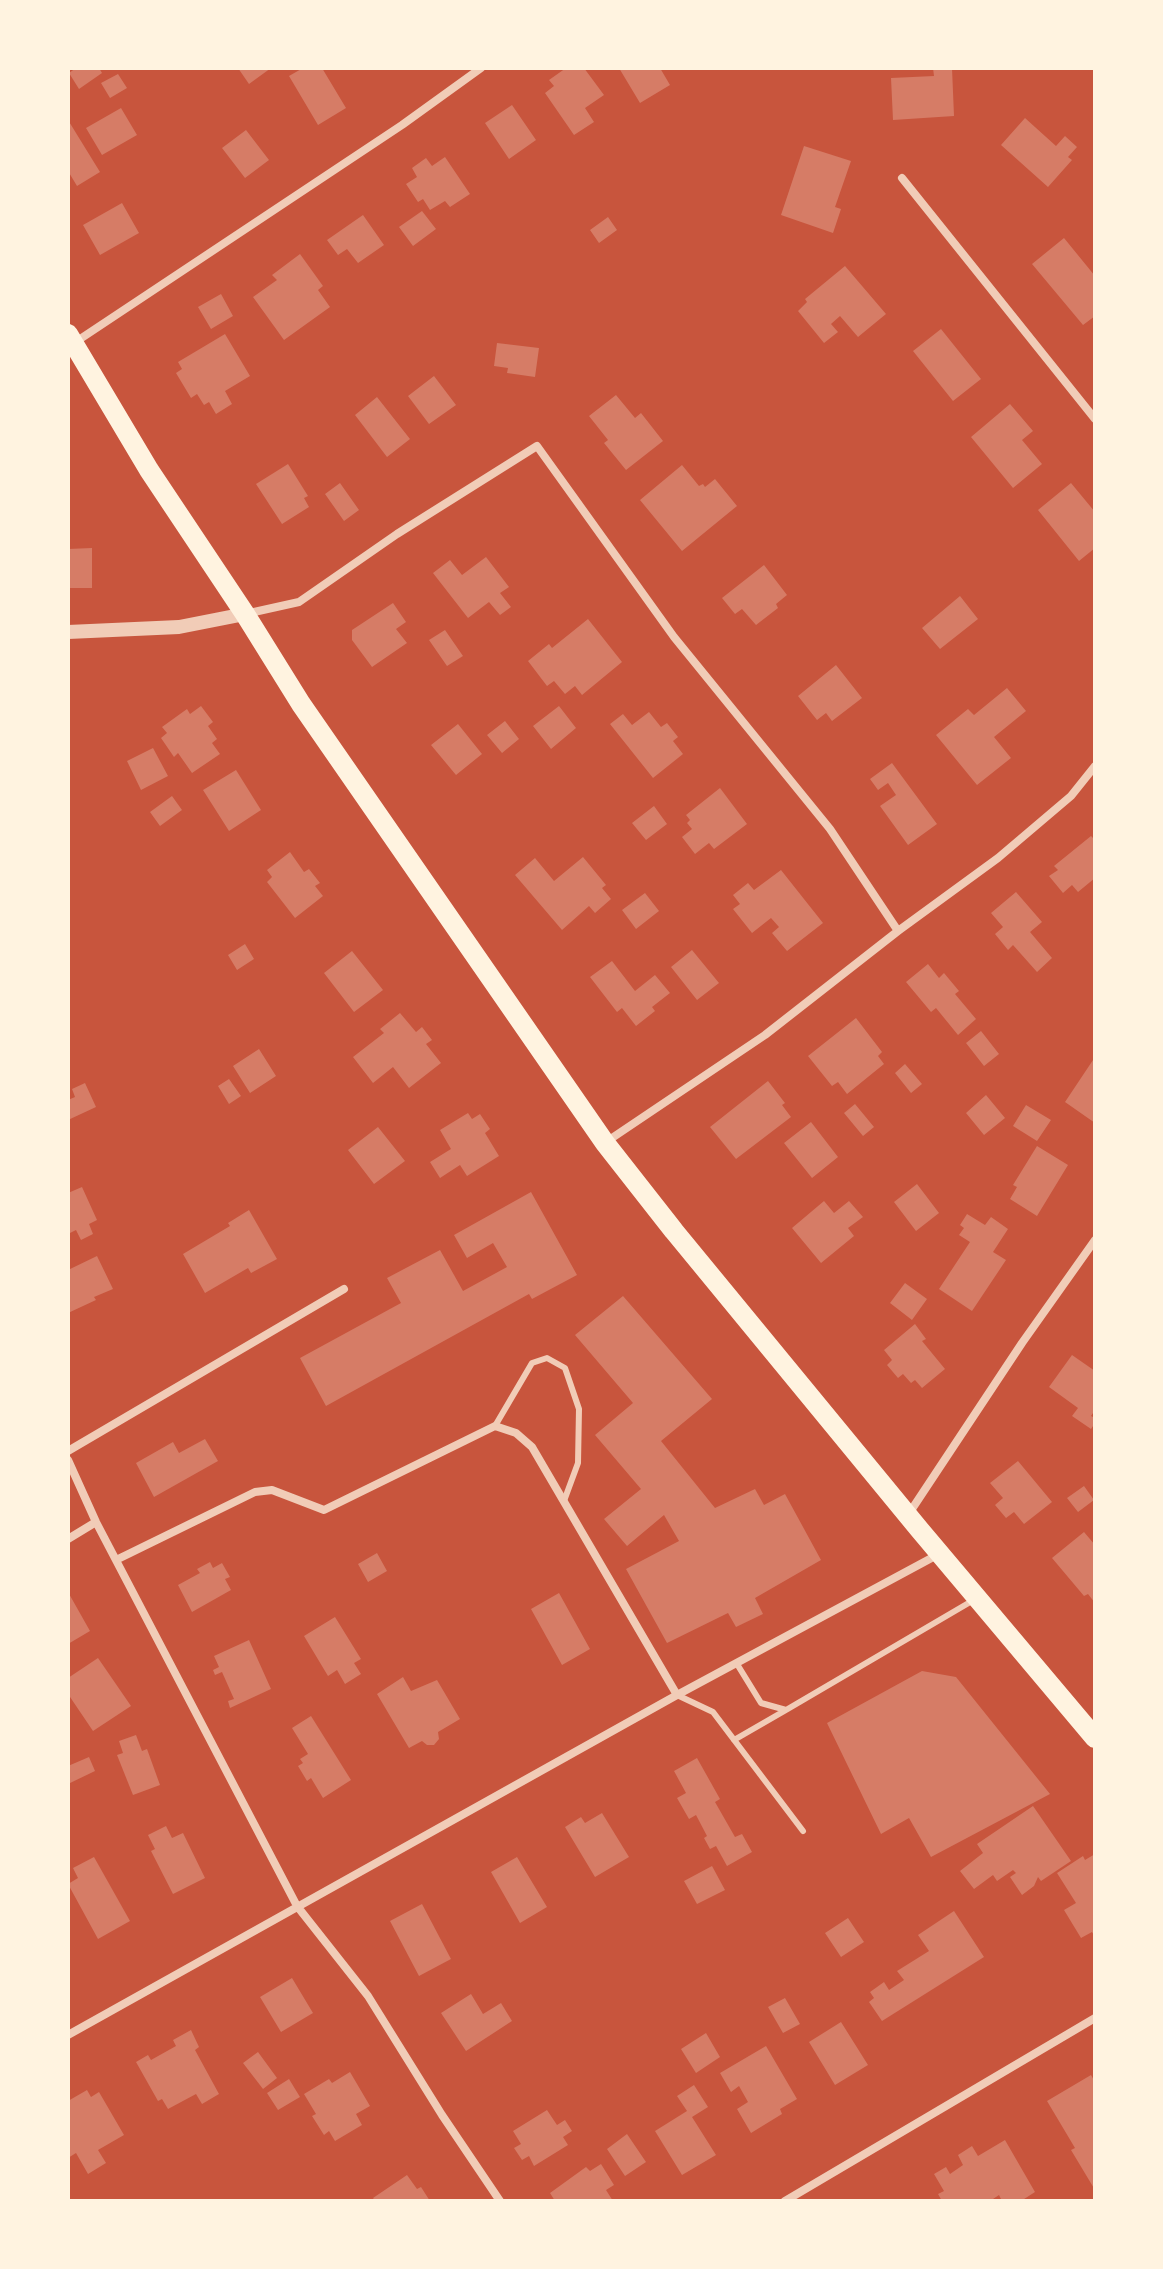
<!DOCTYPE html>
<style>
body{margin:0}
#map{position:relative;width:1163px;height:2269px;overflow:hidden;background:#c8553d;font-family:"Noto Serif",serif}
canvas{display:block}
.frame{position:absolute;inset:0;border:70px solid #fff3e0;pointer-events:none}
</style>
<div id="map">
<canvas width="1163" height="2269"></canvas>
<div class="frame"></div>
</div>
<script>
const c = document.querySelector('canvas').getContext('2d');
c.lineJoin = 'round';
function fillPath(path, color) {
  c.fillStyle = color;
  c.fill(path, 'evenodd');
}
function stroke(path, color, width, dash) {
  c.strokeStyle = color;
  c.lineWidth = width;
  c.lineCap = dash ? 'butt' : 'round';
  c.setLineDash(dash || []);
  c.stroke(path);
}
const building = new Path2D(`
 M76,68H99L102,73L79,89L69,73Z
 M238,68H271L249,84Z
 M303,68H322L346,108L318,125L289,76Z
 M566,68H584L604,95L585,108L594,122L574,135L545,93L554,86L549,80Z
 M619,68H660L670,85L640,103Z
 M933,68H952L954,116L893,120L891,78L934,76Z
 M118,74L127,88L110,98L101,83Z
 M512,105L536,140L509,159L485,123Z
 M121,108L137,135L102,155L86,128Z
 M1025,118L1056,146L1065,136L1077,147L1068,157L1072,160L1048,187L1001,145Z
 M68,120L100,172L77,186L68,171Z
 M246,130L269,160L245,178L222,148Z
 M804,146L851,161L835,207L841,209L833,233L781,215Z
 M445,157L470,194L450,207L445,201L430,210L423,199L418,202L406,184L417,177L412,168L426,158L432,166Z
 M122,203L139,233L100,255L83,225Z
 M422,211L436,229L413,246L399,227Z
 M363,215L384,245L358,263L347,249L338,255L327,240Z
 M608,217L617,230L599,243L590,230Z
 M1064,238L1095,276V316L1083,325L1032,264Z
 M300,254L323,286L318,290L330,307L284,340L253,297L277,280L272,275Z
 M845,266L886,314L858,337L840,316L831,324L838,332L824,343L798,311L807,302L805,299Z
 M221,294L233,316L211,329L198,307Z
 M941,329L981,379L953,401L913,351Z
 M225,334L250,376L225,391L232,404L216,414L209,402L204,405L197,394L191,398L176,373L182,369L178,362Z
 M497,343L539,348L535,377L507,373L508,368L494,366Z
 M434,376L456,405L429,424L408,396Z
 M616,395L635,418L641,413L663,441L626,470L604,443L608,440L589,416Z
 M377,397L410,439L387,457L355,415Z
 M1010,404L1033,431L1022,440L1042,464L1013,488L971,437Z
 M288,464L308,496L304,498L309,507L282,524L256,484Z
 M682,465L699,486L703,484L705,487L715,479L737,506L682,551L640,500Z
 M340,483L359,510L344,521L325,494Z
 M1071,483L1095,512V548L1079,561L1038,510Z
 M92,548V588H68V549Z
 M486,557L509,587L500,593L511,607L500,615L489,602L468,618L433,573L450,560L462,575Z
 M764,565L787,595L776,604L778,608L756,625L742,609L735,614L722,598Z
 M960,596L978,619L940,649L922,628Z
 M393,603L406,622L396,629L407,643L372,667L352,640V630Z
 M588,619L622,662L582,695L575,686L565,694L554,681L547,686L528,661L549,644L552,648Z
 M445,630L463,656L447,666L429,640Z
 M836,665L862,698L832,721L826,713L817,720L798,696Z
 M1007,688L1026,711L994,737L1011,758L977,785L936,735L968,709L974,715Z
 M201,706L213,722L208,726L217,739L212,743L220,754L192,773L178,753L174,757L161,738L167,733L162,727L187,709L190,714Z
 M559,706L576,728L551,749L533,726Z
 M649,712L661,727L667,723L678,737L673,741L683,754L653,778L610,724L623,714L632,725Z
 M505,721L519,739L502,753L487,735Z
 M458,724L482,754L456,775L431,745Z
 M153,748L168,776L141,790L127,761Z
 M892,763L937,824L908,845L880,806L896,795L888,783L878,790L870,779Z
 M236,770L261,810L229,831L203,790Z
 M720,788L747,824L714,849L709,843L695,854L682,837L692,829L687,823L690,820L686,815Z
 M172,796L182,810L160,826L150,812Z
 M654,806L667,824L646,840L632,823Z
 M1091,836L1095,840V878L1078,892L1072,885L1063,893L1049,876L1058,870L1054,866Z
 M290,852L304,872L309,869L320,883L315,886L323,896L295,918L267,882L272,877L267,870Z
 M583,857L606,885L602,888L611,899L595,913L589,906L562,930L515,875L535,858L554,881Z
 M781,870L823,923L787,951L772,933L779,927L771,918L752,933L733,909L740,904L733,895L748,883L754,890Z
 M1016,892L1042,922L1030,932L1052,958L1037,972L1013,945L1008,950L995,934L1003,927L991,913Z
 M645,893L659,911L636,929L622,910Z
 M245,944L254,959L237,970L228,955Z
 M692,950L719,983L697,1000L671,967Z
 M352,951L383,990L354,1012L324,973Z
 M612,961L635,991L655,975L670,993L652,1007L655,1011L636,1026L622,1008L617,1012L590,977Z
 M928,964L939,978L944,973L959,991L955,994L976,1019L958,1035L936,1008L931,1012L906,982Z
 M400,1013L416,1032L422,1027L432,1040L426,1044L441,1063L409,1088L393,1067L373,1083L353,1057L384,1033L380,1029Z
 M856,1018L882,1052L878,1056L884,1064L847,1094L838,1082L832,1086L808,1056Z
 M981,1031L999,1054L984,1066L966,1043Z
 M259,1049L276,1076L250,1093L233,1066Z
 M1095,1057V1123L1065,1102Z
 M905,1064L922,1084L911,1093L895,1073Z
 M229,1079L241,1096L229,1104L218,1086Z
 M768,1081L785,1103L782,1105L791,1117L736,1159L710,1127Z
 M85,1083L96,1107L68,1120V1100L75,1097L72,1089Z
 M986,1095L1005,1118L984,1135L966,1113Z
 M855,1104L874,1127L863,1136L844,1113Z
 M1026,1105L1051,1120L1037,1141L1013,1126Z
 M468,1113L472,1119L480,1114L490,1129L485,1133L499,1156L467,1176L460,1165L440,1178L430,1162L451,1149L440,1130Z
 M811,1122L838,1157L812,1178L784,1143Z
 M378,1127L405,1161L374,1184L348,1150Z
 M1037,1146L1068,1165L1037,1216L1010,1199L1017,1187L1013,1185Z
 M917,1184L939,1213L916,1231L894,1202Z
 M82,1187L97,1220L89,1224L93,1234L81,1240L76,1230L68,1234V1193Z
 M531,1192L577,1275L532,1299L529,1294L326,1406L300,1358L401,1303L387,1278L440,1250L463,1291L507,1267L493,1243L467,1258L454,1235Z
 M824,1201L834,1213L849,1201L863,1217L848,1228L854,1236L821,1263L792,1228Z
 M249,1210L277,1259L251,1273L248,1268L205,1293L183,1254L230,1226L228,1223Z
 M967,1214L985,1225L991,1217L1008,1229L993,1252L1006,1260L972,1311L939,1289L970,1242L959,1235L964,1228L960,1225Z
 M97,1256L113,1289L94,1297L96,1300L68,1313V1270Z
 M905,1283L927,1299L912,1320L890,1303Z
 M623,1296L712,1399L661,1441L715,1508L755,1489L764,1505L785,1494L821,1560L755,1598L763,1614L736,1627L728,1613L667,1643L626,1569L679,1541L664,1515L627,1546L604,1519L641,1489L595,1435L633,1403L575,1335Z
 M915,1324L926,1339L922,1341L945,1369L922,1388L915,1380L911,1383L903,1374L898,1378L887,1365L892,1360L884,1350Z
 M1072,1355L1095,1371V1410L1091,1416L1095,1418V1423L1091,1429L1072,1416L1078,1408L1049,1387Z
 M205,1439L218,1461L154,1497L136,1463L173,1442L179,1453Z
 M1018,1461L1052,1502L1024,1524L1014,1512L1006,1518L995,1505L1003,1498L990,1483Z
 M1084,1486L1094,1500L1078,1512L1067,1498Z
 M1084,1532L1095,1545V1603L1088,1594L1084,1596L1052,1558Z
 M377,1553L387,1571L368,1582L358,1564Z
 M210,1562L213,1568L222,1563L230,1577L225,1579L231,1590L192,1612L178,1585L200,1573L197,1569Z
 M68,1592L90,1631L68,1644Z
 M559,1593L590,1649L562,1665L531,1609Z
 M335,1617L361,1659L354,1663L361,1674L345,1684L337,1670L328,1676L304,1636Z
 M249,1640L271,1689L230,1708L228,1701L234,1699L222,1672L215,1675L213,1670L219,1667L214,1656Z
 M98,1658L131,1706L93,1731L68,1694V1678Z
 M922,1671L956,1677L1050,1794L931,1857L909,1818L881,1834L827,1723Z
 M403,1677L411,1691L437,1680L460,1719L438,1732L439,1739L434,1745H427L422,1741L409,1748L377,1694Z
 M311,1716L351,1780L323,1798L311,1778L307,1781L298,1766L303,1763L300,1759L308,1754L292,1728Z
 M136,1735L142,1751L147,1749L160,1785L133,1795L117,1755L123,1753L119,1741Z
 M89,1757L95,1771L68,1784V1766Z
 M697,1758L720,1799L715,1802L735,1837L742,1834L752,1852L727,1866L716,1846L710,1849L704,1838L707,1836L696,1815L689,1819L677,1798L686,1793L674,1771Z
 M1033,1806L1071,1861L1041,1881L1038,1877L1034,1886L1022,1895L1010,1877L1016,1873L1013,1870L997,1881L993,1875L974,1889L960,1871L983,1853L977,1844Z
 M602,1813L629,1857L595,1877L565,1827L581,1817L585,1823Z
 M166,1826L172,1838L183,1833L205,1878L173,1894L151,1851L155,1849L148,1835Z
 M1095,1854V1937L1092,1932L1081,1938L1064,1910L1076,1903L1057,1873L1083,1856L1085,1860Z
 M94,1857L130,1921L98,1939L68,1884L78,1878L73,1868Z
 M517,1857L547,1907L520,1923L491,1872Z
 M712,1866L725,1890L697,1904L684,1881Z
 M422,1904L451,1959L419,1976L390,1921Z
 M954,1911L984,1957L882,2021L869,2002L874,1998L870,1992L884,1982L889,1990L904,1980L897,1971L929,1951L918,1935Z
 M848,1918L864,1942L841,1957L825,1933Z
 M292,1978L313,2013L281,2032L260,1997Z
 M471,1994L483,2014L501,2003L512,2021L466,2051L441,2013Z
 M785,1998L800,2024L783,2033L768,2007Z
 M841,2022L868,2065L835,2085L809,2042Z
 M191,2030L199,2047L195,2050L219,2094L202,2104L196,2094L168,2109L162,2099L158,2101L136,2062L148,2055L151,2060L176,2046L173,2040Z
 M706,2033L720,2057L696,2073L681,2049Z
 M766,2046L797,2099L780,2109L782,2114L751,2133L737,2109L748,2102L739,2086L731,2092L720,2073Z
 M258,2052L277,2078L263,2089L243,2063Z
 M350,2072L370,2106L356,2114L362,2125L335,2141L329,2131L324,2135L312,2116L316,2114L304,2094L329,2079L332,2083Z
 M1091,2075L1095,2082V2190L1071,2150L1075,2148L1047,2101Z
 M289,2079L300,2097L278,2110L267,2093Z
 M694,2085L708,2107L692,2117L716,2155L682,2175L655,2131L687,2111L677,2096Z
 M87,2090L91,2097L99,2092L124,2135L98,2150L106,2163L88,2174L76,2153L68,2158V2101Z
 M547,2110L557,2125L565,2120L572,2131L563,2137L568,2145L534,2166L529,2156L522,2160L514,2148L521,2144L513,2131Z
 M627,2134L646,2162L625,2176L607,2149Z
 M1005,2140L1035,2192L1021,2201H1002L999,2195L990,2201H942L938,2194L944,2191L934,2174L946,2167L950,2174L963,2165L958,2155L972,2146L978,2156Z
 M601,2164L614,2185L606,2190L613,2201H555L550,2193L586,2167L590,2171Z
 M407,2175L417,2189L421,2187L430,2201H375L373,2198Z`);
const service = new Path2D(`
 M495,1426L532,1363L547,1358L565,1368L579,1409L578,1463L564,1501
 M737,1664L761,1703L786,1710L972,1601
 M677,1695L713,1712L803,1831
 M734,1740L786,1710`);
const minor = new Path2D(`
 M902,178L1095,419
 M74,343L402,125L481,68
 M245,614L299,602L397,534L537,446L674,637L830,829L898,931
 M606,1142L765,1035L898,931L998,858L1071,796L1095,766
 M68,1451L344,1289
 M68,1460L96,1522L297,1906L368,1996L442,2115L500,2201
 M908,1515L1022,1343L1095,1240
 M68,1539L96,1522
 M116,1560L255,1492L272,1490L324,1510L495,1426L516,1433L532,1447L677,1695
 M68,2035L677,1695L939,1554
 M785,2201L1095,2018`);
const tertiary = new Path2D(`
 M68,632L179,627L245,614`);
const primary = new Path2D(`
 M68,334L149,470L245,614L301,704L605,1143L674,1231L919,1529L1095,1738`);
fillPath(building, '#d67c66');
stroke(service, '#f1ccb7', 6);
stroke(minor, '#f1ccb7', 8);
stroke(tertiary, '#f1ccb7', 14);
stroke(primary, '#fff3e0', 20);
</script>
